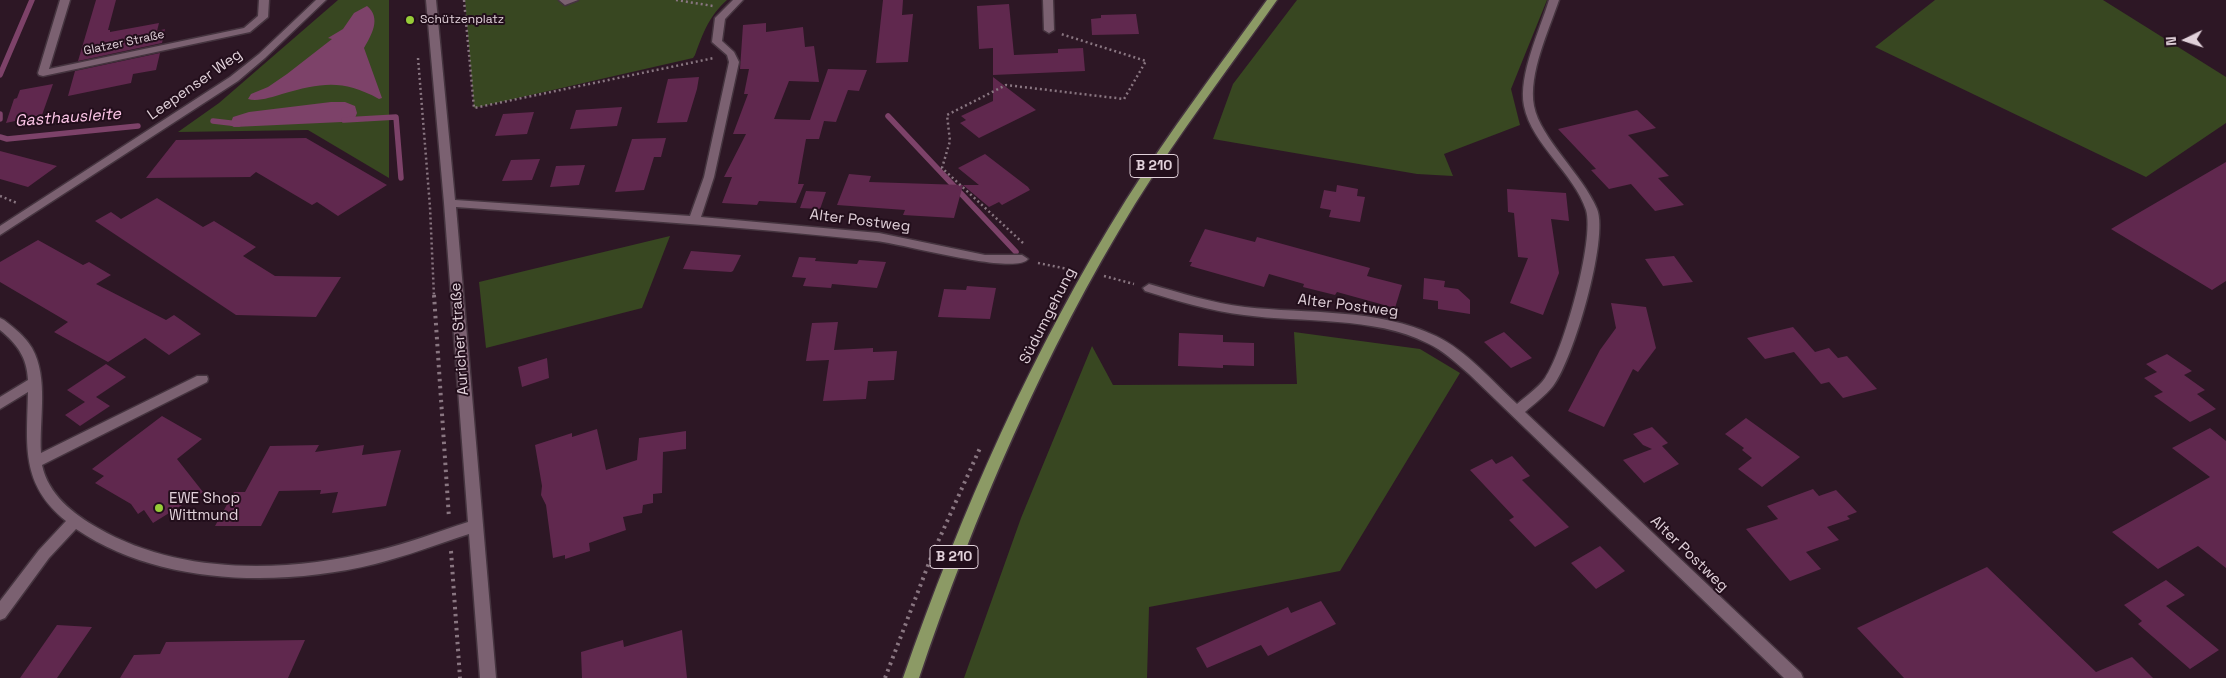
<!DOCTYPE html>
<meta charset="utf-8">
<style>
body{margin:0}
#map{position:relative;width:2226px;height:678px;overflow:hidden;background:#2d1725;font-family:"Space Grotesk",sans-serif}
canvas{display:block}
.north{position:absolute;left:2161px;top:15px;width:50px;height:50px;-webkit-text-stroke:4px #220e1b;paint-order:stroke;rotate:266deg;font-size:14px;font-weight:700;line-height:20px;text-align:center;color:#e1d1da}
.north::after{content:'';display:block;margin:auto;width:18px;height:22px;background:#e1d1da;clip-path:polygon(50% 0,100% 100%,50% 72%,0 100%)}
</style>
<div id="map">
<canvas width="2226" height="678"></canvas>
<div class="north">N</div>
</div>
<script>
const c = document.querySelector('canvas').getContext('2d');
c.lineJoin = 'round';
function fillPath(path, color) {
  c.fillStyle = color;
  c.fill(path, 'evenodd');
}
function stroke(path, color, width, dash) {
  c.strokeStyle = color;
  c.lineWidth = width;
  c.lineCap = dash ? 'butt' : 'round';
  c.setLineDash(dash || []);
  c.stroke(path);
}
function label(font, color, halo, rows, align = 'center') {
  c.font = font + ' "Space Grotesk",sans-serif';
  c.lineWidth = 4;
  c.setLineDash([]);
  c.textBaseline = 'middle';
  c.strokeStyle = halo;
  c.fillStyle = color;
  for (const [text, x, y, turn = 0] of rows) {
    c.save();
    c.translate(x, y);
    c.rotate((+turn || 0) * Math.PI / 180);
    c.textAlign = isNaN(turn) ? turn : align;
    if (halo) c.strokeText(text, 0, 0);
    c.fillText(text, 0, 0);
    c.restore();
  }
}
const green = new Path2D(`
 M338,0H389V178L308,130L178,132L219,103Z
 M465,0H727C709,16 703,33 695,55L693,58L474,108Z
 M1297,0H1547L1511,89L1520,125L1444,154L1453,176L1417,174L1213,139L1233,84Z
 M1935,0H2103L2226,77V123L2146,177L1875,47Z
 M670,236L642,308L486,348L479,282Z
 M1294,332L1420,349L1460,373L1340,571L1149,607L1147,678H964L1021,518L1092,346L1113,385L1297,384Z`);
const water = new Path2D(`
 M367,6C382,18 371,36 364,48L382,98L379,99C342,79 322,83 282,94C272,97 258,102 248,99L251,94L268,87L287,74L332,39L328,38L343,29L354,13Z
 M331,102H345L355,106L357,113L355,118L342,122L234,127L230,125L233,117L249,112Z`);
const stream = new Path2D(`
 M0,75L32,0
 M0,114V119
 M888,116L1016,252
 M344,120L396,117L401,178
 M213,121L239,124
 M0,137L7,139L138,126`);
const building = new Path2D(`
 M96,0H116L108,30H110V32L159,23L157,31L165,29L162,43L78,61Z
 M883,0H903L902,15L913,14L908,62L876,63Z
 M1009,4L1014,55L1058,53V49L1083,48L1085,71L993,75V48L979,49L977,6Z
 M1136,14L1139,34L1092,35L1091,19L1101,18V15Z
 M766,23V32L803,27L805,47L814,46L819,82L789,81L774,119L810,120L828,69L867,70L859,91L848,90L836,122L824,121L819,139H806L798,184H804L796,203L759,201L757,205L722,203L732,177H724L746,134H733L748,94H744L749,69H740L743,25Z
 M160,53L156,70L133,74L131,83L68,96L75,71Z
 M699,77L697,89L687,122L657,123L668,79Z
 M993,77L1036,110L979,138L960,123L966,120L961,116L993,101Z
 M53,84L42,115L6,123L14,99L17,98L20,90Z
 M622,107L617,126L570,129L576,110Z
 M1637,110L1656,128L1628,135L1669,176L1658,178L1684,205L1655,211L1631,184L1609,189L1591,170L1596,169L1558,129Z
 M534,112L527,134L495,136L503,114Z
 M306,138L387,185L338,216L317,202L312,205L256,172L250,177L146,178L176,140Z
 M666,138L661,157H654L644,190L615,192L632,139Z
 M0,151L57,166L28,187L0,179Z
 M985,154L1028,187L1030,190L1002,205L999,202L989,207L963,185H979L958,168Z
 M540,159L532,180L502,181L511,160Z
 M2226,162V281L2212,290L2111,229Z
 M585,165L579,185L550,187L556,166Z
 M849,174L871,176L869,182L963,185L954,218L903,215L905,210L837,205Z
 M1337,185L1358,189L1357,196L1365,197L1360,222L1329,217L1331,210L1320,208L1324,190L1336,192Z
 M1507,189L1566,193L1569,221L1551,219L1559,273L1543,315L1510,303L1528,258L1518,257L1514,213L1508,212Z
 M806,191L826,192L820,209L800,208Z
 M157,198L203,227L214,221L256,247L243,256L275,276L341,277L316,317L236,315L95,221L111,212L121,219Z
 M1205,229L1255,242L1257,237L1370,268L1367,276L1402,285L1395,308L1337,292L1335,295L1303,287L1304,284L1269,274L1264,287L1190,266L1192,262H1189Z
 M38,240L83,265L89,262L111,275L96,284L166,320L174,315L201,334L169,355L145,338L108,362L54,332L68,322L0,282V262Z
 M691,251L741,255L733,271L731,272L683,269Z
 M1674,256L1693,282L1663,286L1645,259Z
 M799,257L816,258L815,261L857,264L859,260L886,262L877,288L832,284L831,288L803,286L806,278L792,277Z
 M1424,278L1445,281L1444,287L1458,289L1470,300V314L1438,309V301L1423,299Z
 M967,286L996,288L990,319L938,317L944,289L966,290Z
 M1611,303L1646,307L1656,348L1638,372L1633,369L1604,427L1568,411L1600,350L1616,328Z
 M838,322L834,350L873,348V352L897,351L894,380L868,381L866,399L823,401L829,360L806,361L812,323Z
 M1793,327L1815,352L1829,348L1838,358L1847,356L1877,389L1843,398L1829,382L1821,384L1794,352L1765,359L1747,338Z
 M1504,332L1517,344L1532,358L1511,368L1484,342Z
 M1179,333L1223,335V342L1254,343V366L1223,365V368L1178,366Z
 M2167,354L2192,371L2184,375L2205,390L2197,394L2216,409L2190,422L2154,396L2163,392L2144,378L2157,372L2146,364Z
 M547,358L549,378L522,387L518,367Z
 M106,364L126,377L96,397L110,406L80,426L65,415L85,402L67,390Z
 M162,416L202,439L177,459L203,492L153,523L144,510L138,514L131,504L95,483L104,476L92,469Z
 M1746,418L1800,457L1762,487L1738,469L1752,458L1742,450L1744,448L1725,434Z
 M1652,427L1668,443L1662,446L1679,464L1644,483L1623,460L1652,449L1643,445L1633,434Z
 M2210,428L2226,441V568L2198,546L2158,569L2112,532L2210,477L2172,448Z
 M597,429L606,470L637,460L639,438L686,431V449L663,452L662,493L653,494V503L643,505L642,513L623,517L626,530L589,543L590,551L565,559V555L553,558L546,505L541,495L542,486L535,445L572,433V437Z
 M319,445L315,452L364,445L362,455L401,450L386,506L332,513L338,492L320,494L321,490L279,491L261,526H215L234,492H245L270,446Z
 M1512,456L1530,476L1522,480L1569,527L1535,547L1509,520L1514,517L1470,470L1492,459L1496,464Z
 M1813,489L1819,496L1836,490L1857,512L1847,516L1850,519L1827,527L1839,540L1806,552L1821,569L1790,581L1746,529L1778,519L1767,506Z
 M1600,546L1625,571L1596,589L1571,563Z
 M1987,567L2096,672L2132,657L2153,678H1904L1857,628Z
 M2166,580L2185,595L2166,606L2219,650L2190,669L2138,624L2142,621L2124,605Z
 M1321,601L1336,624L1268,656L1261,645L1207,668L1196,648L1288,607L1291,613Z
 M57,625L92,627L57,678H20Z
 M682,630L687,678H582L581,652L623,640L624,647Z
 M305,640L288,678H120L134,655L160,654L166,642Z`);
const pathFar1 = new Path2D(`
 M464,0L474,108L714,58
 M676,0L713,6
 M418,58L430,207L434,296
 M0,196L17,203
 M1023,243L942,168L950,141L947,115L1006,85L1124,99L1146,61L1061,34
 M1038,263L1073,270
 M1104,276L1134,284`);
const path = new Path2D(`
 M434,295L449,518
 M451,551L460,678
 M885,678L932,555L980,448`);
const minor = new Path2D(`
 M60,0H70L49,69L244,28L258,16L259,0H269L268,17L250,32L43,76L39,75L38,73Z
 M316,0H326L265,58L238,81L0,235V226L230,77L259,54Z
 M426,0H436L455,200L690,216L704,177L729,62L727,55L712,42L715,18L733,0H743L725,19L722,41L734,52L739,62L714,177L701,217L879,233L985,255H1022L1028,259C1016,276 900,243 876,241C737,226 596,217 456,207L496,678H480L469,534C438,544 407,556 375,564C281,587 159,586 76,529L49,558L5,618L0,620V601L39,550L66,521C20,484 27,445 28,392L0,409V397L28,380C27,357 17,344 0,330V318L4,320C14,328 25,336 32,348C49,378 39,420 41,453L197,376H207L208,379L207,382L42,465C48,494 73,514 98,528C179,575 286,573 375,551C406,544 437,532 468,522L444,203Z
 M559,0H578L565,5Z
 M1043,0H1053L1054,30L1049,33L1044,30Z
 M1549,0H1559C1549,30 1528,74 1534,106C1540,138 1583,175 1597,209C1609,238 1573,361 1553,386C1545,396 1534,404 1525,412L1801,673L1803,678H1784L1469,374C1456,363 1443,350 1427,343C1374,316 1302,323 1244,315C1210,311 1178,301 1145,291L1143,288L1149,284C1181,293 1212,303 1245,307C1307,314 1378,308 1436,336C1467,351 1492,381 1517,404C1526,396 1538,388 1545,378C1563,352 1595,240 1586,210C1574,173 1532,145 1524,106C1518,75 1540,30 1549,0Z`);
const major = new Path2D(`
 M1267,0H1277C1229,68 1179,133 1135,204C1044,352 975,513 919,678H903C961,512 1032,350 1126,200C1170,131 1219,66 1267,0Z`);
const markers = [
 [410,20,5,"#97cc38"],
 [159,508,5,"#97cc38"]
];
const farPoinames = [
 ["Schützenplatz",420,20]
];
const farStreetnames = [
 ["Glatzer Straße",124,43,-12]
];
const shields = [
 [1154,166,48],
 [954,557,48]
];
const shieldNames = [
 ["B 210",1154,166],
 ["B 210",954,557]
];
const streetNames = [
 ["Leepenser Weg",195,85,-35],
 ["Alter Postweg",860,221,7],
 ["Alter Postweg",1348,306,7],
 ["Südumgehung",1048,316,-63],
 ["Auricher Straße",460,339,-94],
 ["Alter Postweg",1689,554,44]
];
const poiNames = [
 ["EWE Shop",169,499],
 ["Wittmund",169,516]
];
const waterNames = [
 ["Gasthausleite",68,118,-4]
];
fillPath(green, '#384721');
fillPath(water, '#7d4269');
stroke(stream, '#7d4269', 5.5);
fillPath(building, '#60284e');
stroke(minor, '#45343f', 3);
stroke(major, '#45343f', 3);
stroke(pathFar1, '#897681', 2.5, [2, 3]);
stroke(path, '#897681', 4, [2.5, 4.5]);
fillPath(minor, '#7b6171');
fillPath(major, '#8c9a65');
for (const [x, y, r, color] of markers) {
  const dot = new Path2D();
  dot.arc(x, y, r, 0, 2 * Math.PI);
  c.fillStyle = color;
  c.fill(dot);
  stroke(dot, '#220e1b', 2);
}
label('12px', '#e1d1da', '#220e1b', farPoinames, 'left');
label('12px', '#e1d1da', '#220e1b', farStreetnames);
for (const [x, y, w] of shields) {
  const box = new Path2D();
  box.roundRect(x - w / 2, y - 11.5, w, 23, 4);
  c.fillStyle = '#220e1b';
  c.fill(box);
  stroke(box, '#e1d1da', 1);
}
label('bold 14px', '#e1d1da', null, shieldNames);
label('15px', '#e1d1da', '#220e1b', streetNames);
label('15px', '#e1d1da', '#220e1b', poiNames, 'left');
label('italic 16px', '#fec7e9', '#220e1b', waterNames);
</script>
